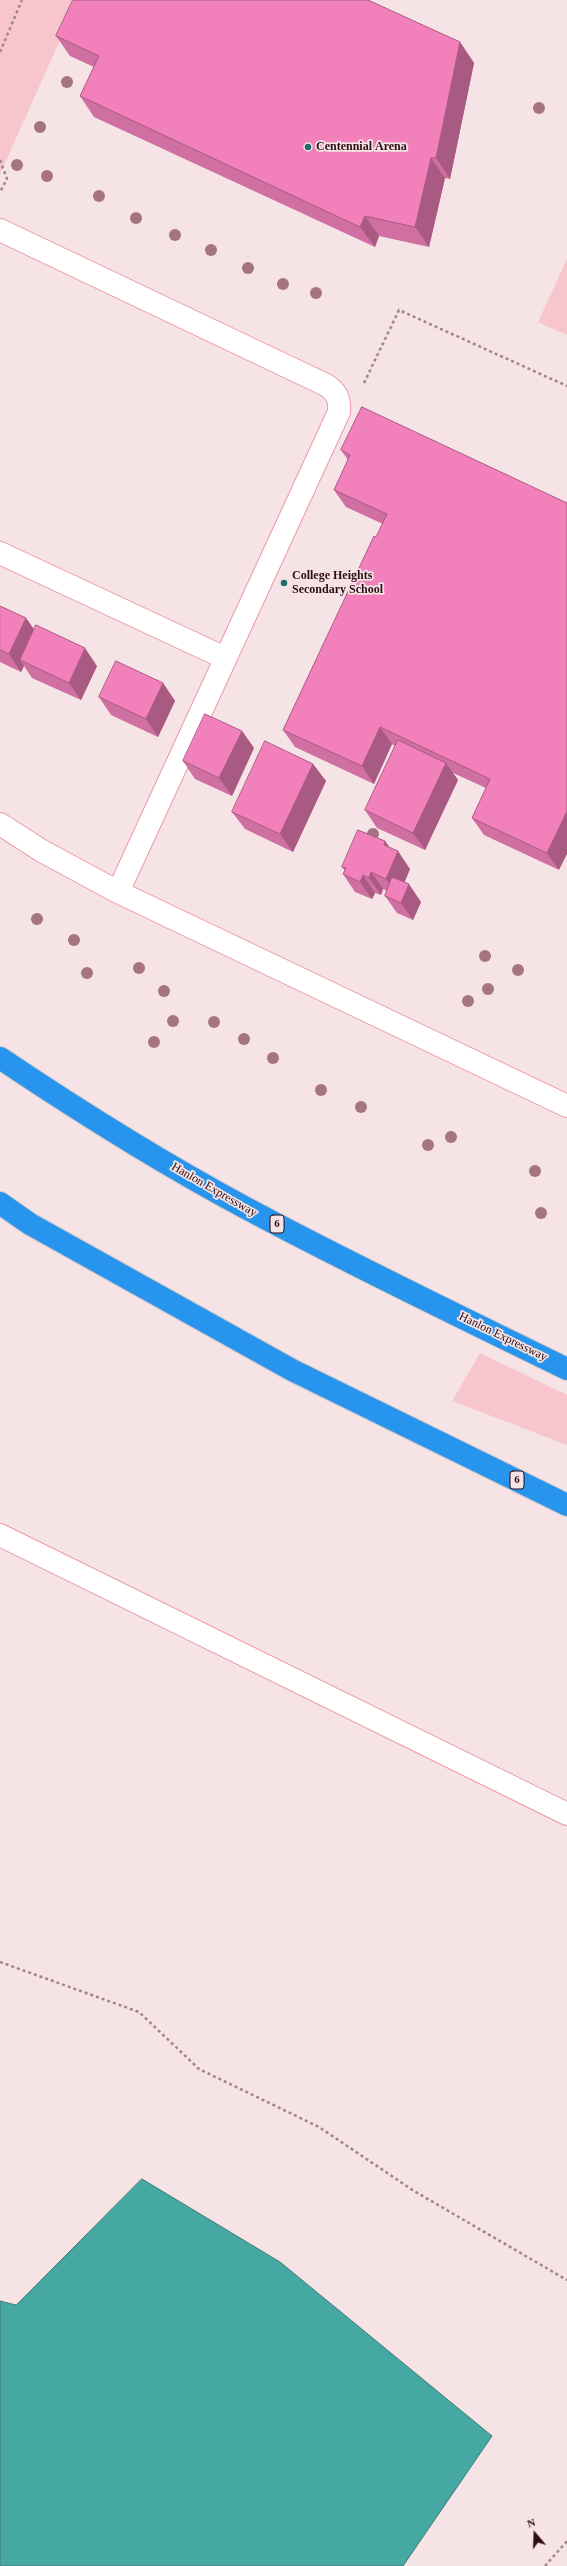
<!DOCTYPE html>
<style>
body{margin:0}
#map{position:relative;width:567px;height:2566px;overflow:hidden;background:#f6e3e6;font-family:"Times New Roman",serif}
canvas{display:block}
.north{position:absolute;left:515px;top:2514px;width:40px;height:40px;-webkit-text-stroke:3px #f6e3e6;paint-order:stroke;rotate:341deg;font-size:11px;font-weight:700;line-height:16px;text-align:center;color:#2c0e14}
.north::after{content:'';display:block;margin:auto;width:14px;height:18px;background:#2c0e14;clip-path:polygon(50% 0,100% 100%,50% 72%,0 100%)}
</style>
<div id="map">
<canvas width="567" height="2566"></canvas>
<div class="north">N</div>
</div>
<script>
const c = document.querySelector('canvas').getContext('2d');
c.lineJoin = 'round';
function fillPath(path, color) {
  c.fillStyle = color;
  c.fill(path, 'evenodd');
}
function stroke(path, color, width, dash) {
  c.strokeStyle = color;
  c.lineWidth = width;
  c.lineCap = dash ? 'butt' : 'round';
  c.setLineDash(dash || []);
  c.stroke(path);
}
function label(font, color, halo, rows, align = 'center') {
  c.font = font + ' "Times New Roman",serif';
  c.lineWidth = 3.5;
  c.setLineDash([]);
  c.textBaseline = 'middle';
  c.strokeStyle = halo;
  c.fillStyle = color;
  for (const [text, x, y, turn = 0] of rows) {
    c.save();
    c.translate(x, y);
    c.rotate((+turn || 0) * Math.PI / 180);
    c.textAlign = isNaN(turn) ? turn : align;
    if (halo) c.strokeText(text, 0, 0);
    c.fillText(text, 0, 0);
    c.restore();
  }
}
const green = new Path2D(`
 M0,0H78L0,174Z
 M567,259V335L538,322Z
 M480,1353L567,1395V1445L452,1401Z`);
const water = new Path2D(`
 M142,2179L280,2262L492,2436L403,2566H0V2301L16,2305Z`);
const path = new Path2D(`
 M0,52L22,0
 M0,160L7,179L0,192
 M364,383L399,310L567,386
 M0,1962L139,2012L199,2069L319,2127L414,2191L567,2280
 M545,2566L567,2541`);
const minor = new Path2D(`
 M0,230L326,385C337,392 340,399 339,412L118,892
 M0,553L225,658
 M0,824L42,851L118,892L567,1106
 M0,1535L567,1814`);
const highway = new Path2D(`
 M0,1058C79,1111 160,1162 244,1207C350,1264 459,1316 567,1369
 M0,1203L30,1224L292,1370L567,1505`);
const trees = [
 [67,82],
 [539,108],
 [40,127],
 [17,165],
 [47,176],
 [99,196],
 [136,218],
 [175,235],
 [211,250],
 [248,268],
 [283,284],
 [316,293],
 [373,834],
 [37,919],
 [74,940],
 [485,956],
 [139,968],
 [518,970],
 [87,973],
 [488,989],
 [164,991],
 [468,1001],
 [173,1021],
 [214,1022],
 [244,1039],
 [154,1042],
 [273,1058],
 [321,1090],
 [361,1107],
 [451,1137],
 [428,1145],
 [535,1171],
 [541,1213]
];
const wall = new Path2D(`
 M56,36L460,42L474,63L450,179L445,178L429,247L379,236L375,247L94,117L80,96L94,67L70,56Z
 M362,407L559,870L484,835L472,818L486,788L453,773L458,780L425,850L377,828L365,810L395,746L392,744L374,784L295,747L283,730L383,524L346,507L334,490L348,460L341,450Z
 M0,606L26,618L34,629L97,666L81,700L32,678L24,666L21,672L0,662Z
 M163,683L175,701L158,737L111,715L99,697Z
 M242,731L254,748L232,796L195,779L183,761Z
 M313,764L326,781L293,852L245,829L232,812Z
 M385,841L390,848L410,869L404,882L421,902L413,920L397,913L385,896L387,891L383,889L381,895L375,893L372,899L355,892L343,874L345,871L342,867Z`);
const shadedWall = new Path2D(`
 M460,42L474,63L450,179L436,158Z
 M431,158L445,178L429,247L415,227Z
 M365,216L379,236L375,247L360,227Z
 M26,618L38,636L20,660L24,666L21,672L9,654Z
 M85,648L97,666L81,700L69,683Z
 M163,683L175,701L158,737L146,719Z
 M380,727L392,744L374,784L362,766Z
 M242,731L254,748L232,796L219,778Z
 M446,763L458,780L425,850L413,833Z
 M313,764L326,781L293,852L280,834Z
 M567,811V854L559,870L547,853Z
 M385,841L396,856L398,851L410,869L399,896L386,879L384,845Z
 M371,872L383,889L381,895L369,878Z
 M363,875L375,893L372,899L360,882Z
 M409,884L421,902L413,920L401,903Z`);
const building = new Path2D(`
 M73,0H368L460,42L436,158H431L415,227L365,216L360,227L80,96L99,56L56,36Z
 M362,407L567,503V811L547,853L472,818L490,779L380,727L362,766L283,730L374,536L376,537L387,514L334,490L350,455L341,450Z
 M0,606L26,618L9,654L0,650Z
 M36,625L85,648L69,683L20,660Z
 M116,661L163,683L146,719L99,697Z
 M205,714L242,731L219,778L183,761Z
 M398,740L446,763L413,833L365,810Z
 M265,741L313,764L280,834L232,812Z
 M358,830L385,841L384,845L398,851L386,879L371,872L369,878L363,875L360,882L343,874L346,868L342,867Z
 M392,877L409,884L401,903L385,896Z`);
const markers = [
 [308,147,4,"#226c68"],
 [284,583,4,"#226c68"]
];
const shields = [
 [277,1224,14],
 [517,1480,14]
];
const shieldNames = [
 ["6",277,1224],
 ["6",517,1480]
];
const poiNames = [
 ["Centennial Arena",316,147],
 ["College Heights",292,576],
 ["Secondary School",292,590]
];
const streetNames = [
 ["Hanlon Expressway",214,1190,30],
 ["Hanlon Expressway",503,1337,26]
];
fillPath(green, '#f7c6cd');
fillPath(water, '#46a8a2');
stroke(water, '#3e7a77', 1);
stroke(minor, '#ed99a7', 24);
stroke(highway, '#ccc5c7', 24);
stroke(path, '#9e878b', 2.5, [3, 3]);
stroke(minor, '#fff', 22);
stroke(highway, '#2794ee', 22);
c.fillStyle = '#a67380';
for (const [x, y] of trees) {
  c.beginPath();
  c.arc(x, y, 6, 0, 2 * Math.PI);
  c.fill();
}
fillPath(wall, '#d06fa1');
fillPath(shadedWall, '#a95a83');
fillPath(building, '#f281bb');
stroke(building, '#a95a83', 1);
for (const [x, y, r, color] of markers) {
  const dot = new Path2D();
  dot.arc(x, y, r, 0, 2 * Math.PI);
  c.fillStyle = color;
  c.fill(dot);
  stroke(dot, '#f6e3e6', 1.5);
}
for (const [x, y, w] of shields) {
  const box = new Path2D();
  box.roundRect(x - w / 2, y - 9, w, 18, 3);
  c.fillStyle = '#f6e3e6';
  c.fill(box);
  stroke(box, '#2c0e14', 1);
}
label('bold 11px', '#2c0e14', null, shieldNames);
label('bold 12px', '#2c0e14', '#f6e3e6', poiNames, 'left');
label('12px', '#2c0e14', '#f6e3e6', streetNames);
</script>
